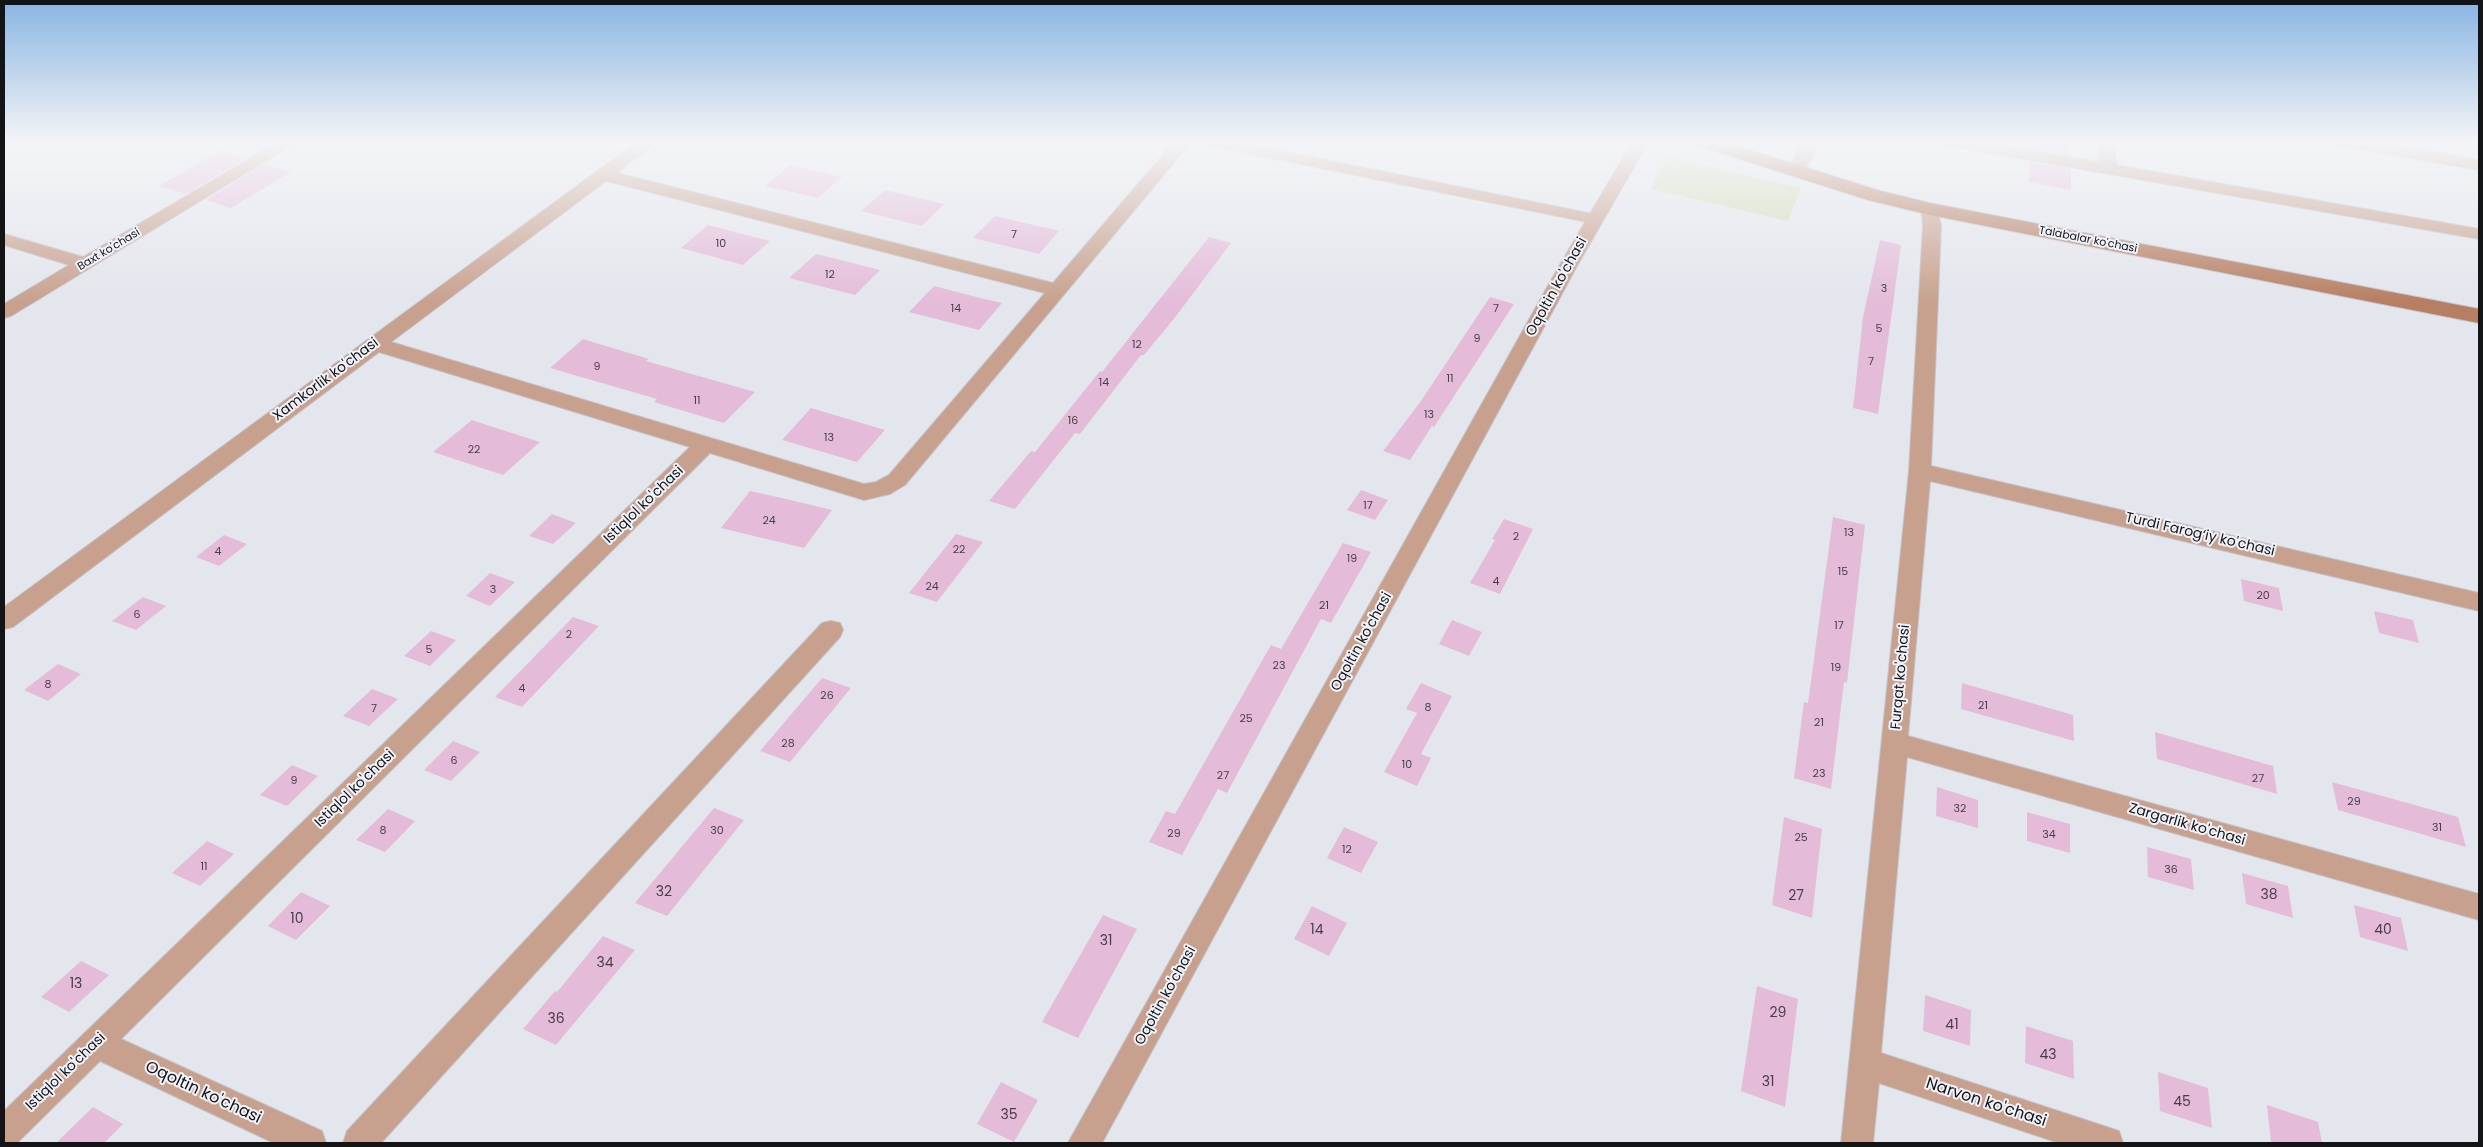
<!DOCTYPE html>
<meta charset="utf-8">
<style>
body{margin:0}
#map{position:relative;width:2483px;height:1147px;overflow:hidden;background:#e4e6ed;font-family:Poppins,sans-serif}
canvas{display:block}
.frame{position:absolute;inset:0;border:5px solid #131416;pointer-events:none}
</style>
<div id="map">
<canvas width="2483" height="1147"></canvas>
<div class="frame"></div>
</div>
<script>
const c = document.querySelector('canvas').getContext('2d');
c.lineJoin = 'round';
function fillPath(path, color) {
  c.fillStyle = color;
  c.fill(path, 'evenodd');
}
function stroke(path, color, width, dash) {
  c.strokeStyle = color;
  c.lineWidth = width;
  c.lineCap = dash ? 'butt' : 'round';
  c.setLineDash(dash || []);
  c.stroke(path);
}
function label(font, color, halo, rows, align = 'center') {
  c.font = font + ' Poppins,sans-serif';
  c.lineWidth = 4;
  c.setLineDash([]);
  c.textBaseline = 'middle';
  c.strokeStyle = halo;
  c.fillStyle = color;
  for (const [text, x, y, turn = 0] of rows) {
    c.save();
    c.translate(x, y);
    c.rotate((+turn || 0) * Math.PI / 180);
    c.textAlign = isNaN(turn) ? turn : align;
    if (halo) c.strokeText(text, 0, 0);
    c.fillText(text, 0, 0);
    c.restore();
  }
}
const green = new Path2D(`
 M1667,157L1801,188L1788,221L1651,189Z`);
const building = new Path2D(`
 M2030,141H2070V155L2029,148Z
 M220,151L245,159L186,194L159,186Z
 M2029,162L2071,169V190L2029,182Z
 M264,164L291,172L231,208L206,200Z
 M790,165L842,177L818,198L765,186Z
 M885,190L944,204L922,226L861,211Z
 M995,216L1059,231L1039,254L973,238Z
 M708,225L750,236L770,241L743,265L681,248Z
 M1209,237L1231,243L1173,320L1144,355H1141L1080,434L1075,433L1015,509L989,501L1031,451L1035,452L1100,371L1102,372Z
 M1880,240L1901,245L1878,414L1853,408L1863,317Z
 M816,254L829,257L880,270L855,295L789,278Z
 M934,286L980,298L1002,303L979,330L909,312Z
 M1490,297L1514,304L1434,427L1432,426L1410,460L1383,451L1421,401Z
 M583,339L649,359L646,361L755,392L724,423L654,402L657,399L550,368Z
 M811,408L885,430L857,462L782,440Z
 M472,420L490,426L540,442L503,475L433,452Z
 M1361,490L1388,500L1375,520L1347,510Z
 M750,491L786,499L832,510L804,548L721,528Z
 M552,514L576,523L553,544L529,536Z
 M1833,517L1865,525L1847,683L1844,682L1831,789L1794,778L1804,702L1808,703Z
 M1504,519L1533,529L1500,594L1470,583L1495,540L1492,539Z
 M956,534L983,542L937,602L909,593Z
 M224,535L247,544L219,566L196,557Z
 M1343,543L1371,552L1331,623L1321,619L1227,793L1218,789L1182,855L1149,842L1166,811L1175,814L1271,645L1281,649Z
 M490,573L515,582L490,606L466,596Z
 M2241,579L2279,588L2283,611L2244,601Z
 M143,597L166,606L136,630L112,621Z
 M2374,611L2413,620L2419,643L2379,633Z
 M573,617L599,626L522,707L495,697Z
 M1452,620L1482,632L1469,656L1439,644Z
 M431,631L456,640L430,666L404,656Z
 M58,664L81,674L48,701L24,690Z
 M822,678L851,688L790,762L760,751Z
 M1421,683L1452,696L1421,754L1431,758L1417,786L1384,772L1417,713L1406,709Z
 M1962,683L2073,715L2074,741L1961,709Z
 M372,689L398,699L369,726L343,716Z
 M2155,732L2273,766L2277,794L2157,759Z
 M453,741L480,752L451,781L424,770Z
 M292,765L318,776L287,806L260,795Z
 M2332,782L2458,817L2466,847L2338,810Z
 M1937,787L1978,800V828L1936,816Z
 M714,808L744,820L667,916L635,903Z
 M388,809L415,821L385,852L356,840Z
 M2027,812L2070,824V853L2027,841Z
 M1784,817L1822,829L1812,918L1772,905Z
 M1344,827L1378,842L1361,873L1327,858Z
 M207,841L234,854L200,886L172,873Z
 M2147,847L2191,859L2194,890L2148,877Z
 M2242,873L2288,886L2293,918L2246,904Z
 M301,892L330,906L296,940L268,926Z
 M2354,905L2401,918L2408,951L2360,937Z
 M1312,906L1347,923L1329,956L1294,939Z
 M1103,915L1137,929L1078,1038L1042,1022Z
 M603,936L635,950L556,1045L523,1029L555,991L557,992Z
 M81,961L109,975L69,1012L41,997Z
 M1757,986L1798,999L1785,1107L1741,1091Z
 M1925,995L1971,1010L1970,1046L1923,1031Z
 M2026,1026L2073,1041L2074,1079L2025,1063Z
 M2158,1072L2208,1088L2212,1128L2160,1111Z
 M1001,1082L1038,1100L1014,1142L977,1124Z
 M2267,1105L2318,1122L2322,1143H2271Z
 M93,1107L123,1124L104,1143H56Z`);
const lane = new Path2D(`
 M1210,141L1595,219`);
const street = new Path2D(`
 M279,141H299L11,316L4,318V304L69,265L4,245V234L83,257Z
 M638,141H657L617,173L1053,283L1175,141H1192L905,485L890,494L864,500L710,453L121,1039L322,1131L326,1143H274L100,1061L17,1143H4V1111L690,447L379,352L13,627L4,629V607ZM606,181L1045,293L889,475L876,482L864,484L391,342Z
 M1633,141H1649L1577,266L1102,1143H1068L1559,266Z
 M1799,141H1815V153L1801,175H1789L1786,171L1797,153Z
 M1941,141H1978L2099,162V141H2115L2116,165L2479,229V239L1949,146L1943,145Z
 M2332,141H2370L2479,160V170L2340,146L2334,145Z
 M1930,204L1936,205L1941,225L1931,466L2479,593V611L1930,481L1908,736L2479,894V920L1907,757L1881,1053L2107,1127L2119,1131L2123,1143H2059L1879,1083L1873,1143H1841L1909,471L1923,225L1921,209L1924,205Z
 M831,621L840,623L843,630L840,637L381,1143H343L347,1131L822,623Z`);
const secondary = new Path2D(`
 M1692,141H1722L1881,191L1930,203L2479,309V323L1930,215L1868,200L1695,145Z`);
const numberNames = [
 ["7",1014,235],
 ["10",721,244],
 ["12",830,275],
 ["3",1884,289],
 ["14",956,309],
 ["7",1496,309],
 ["5",1879,329],
 ["9",1477,339],
 ["12",1137,345],
 ["7",1871,362],
 ["9",597,367],
 ["11",1450,379],
 ["14",1104,383],
 ["11",697,401],
 ["13",1429,415],
 ["16",1073,421],
 ["13",829,438],
 ["22",474,450],
 ["17",1368,506],
 ["24",769,521],
 ["13",1849,533],
 ["2",1516,537],
 ["22",959,550],
 ["4",218,552],
 ["19",1352,559],
 ["15",1843,572],
 ["4",1496,582],
 ["24",932,587],
 ["3",493,590],
 ["20",2263,596],
 ["21",1324,606],
 ["6",137,615],
 ["17",1839,626],
 ["2",569,635],
 ["5",429,650],
 ["23",1279,666],
 ["19",1836,668],
 ["8",48,685],
 ["4",522,689],
 ["26",827,696],
 ["21",1983,706],
 ["8",1428,708],
 ["7",374,709],
 ["25",1246,719],
 ["21",1819,723],
 ["28",788,744],
 ["6",454,761],
 ["10",1407,765],
 ["23",1819,774],
 ["27",1223,776],
 ["27",2258,779],
 ["9",294,781],
 ["29",2354,802],
 ["32",1960,809],
 ["31",2437,828],
 ["8",383,831],
 ["30",717,831],
 ["29",1174,834],
 ["34",2049,835],
 ["25",1801,838],
 ["12",1347,850],
 ["11",204,867],
 ["36",2171,870]
];
const farStreetnames = [
 ["Talabalar ko'chasi",2088,240,11],
 ["Baxt ko'chasi",109,250,-31]
];
const streetNames = [
 ["Oqoltin ko'chasi",1557,287,-61],
 ["Xamkorlik ko'chasi",326,380,-37],
 ["Istiqlol ko'chasi",644,505,-44],
 ["Turdi Farog‘iy ko'chasi",2200,535,13],
 ["Oqoltin ko'chasi",1362,642,-61],
 ["Furqat ko'chasi",1901,677,-85],
 ["Istiqlol ko'chasi",355,789,-44],
 ["Zargarlik ko'chasi",2187,825,16],
 ["Oqoltin ko'chasi",1166,996,-61],
 ["Istiqlol ko'chasi",66,1072,-44]
];
const nearNumbernames = [
 ["32",664,892],
 ["38",2269,895],
 ["27",1796,896],
 ["10",297,919],
 ["14",1317,930],
 ["40",2383,930],
 ["31",1106,941],
 ["34",605,963],
 ["13",76,984],
 ["29",1778,1013],
 ["36",556,1019],
 ["41",1952,1025],
 ["43",2048,1055],
 ["31",1768,1082],
 ["45",2182,1102],
 ["35",1009,1115]
];
const nearStreetnames = [
 ["Oqoltin ko'chasi",203,1093,25],
 ["Narvon ko'chasi",1986,1103,18]
];
fillPath(green, '#d2ddb6');
fillPath(building, '#e4bcd9');
stroke(lane, '#c3c4cb', 11);
stroke(street, '#c3c4cb', 2);
stroke(secondary, '#c3c4cb', 2);
stroke(lane, '#c8a18e', 9);
fillPath(street, '#c8a18e');
fillPath(secondary, '#b67e62');
const sky = c.createLinearGradient(0, 0, 0, 302);
sky.addColorStop(0, '#89b5e2');
sky.addColorStop(0.47, '#f3f4f7');
sky.addColorStop(1, '#f3f4f700');
c.fillStyle = sky;
c.fillRect(0, 0, 2483, 302);
label('11px', '#473e47', null, numberNames);
label('11px', '#131416', '#f1f3fb', farStreetnames);
label('14px', '#131416', '#f1f3fb', streetNames);
label('14px', '#473e47', null, nearNumbernames);
label('16px', '#131416', '#f1f3fb', nearStreetnames);
</script>
